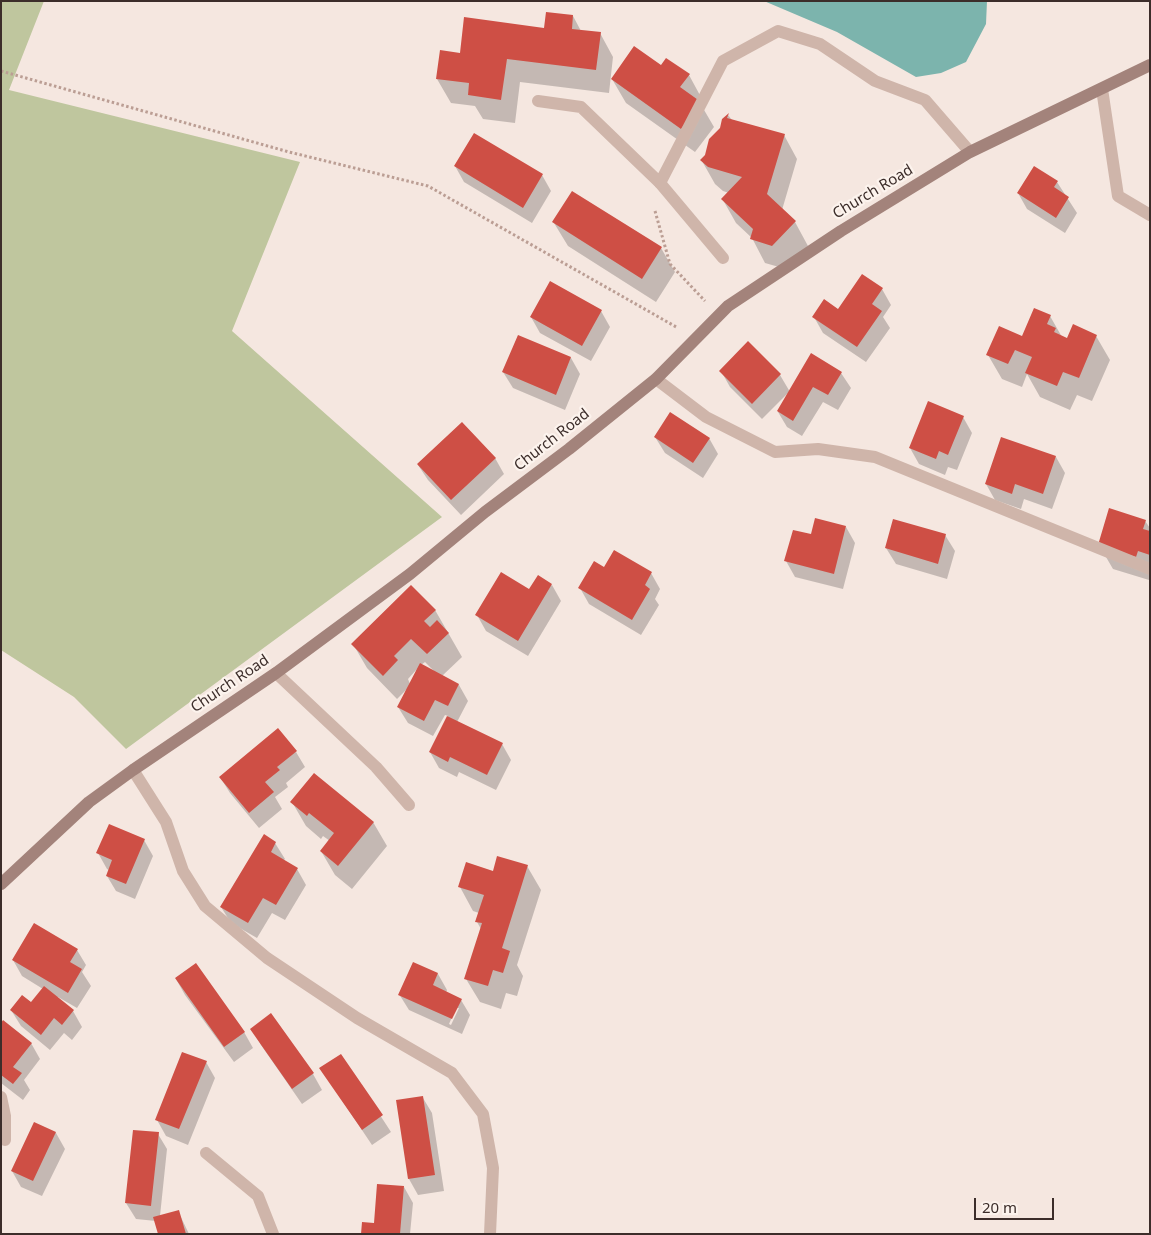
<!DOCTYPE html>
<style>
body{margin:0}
#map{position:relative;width:1151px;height:1235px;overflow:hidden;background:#f5e7e0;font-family:"Noto Sans",sans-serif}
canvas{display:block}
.frame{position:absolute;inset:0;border:2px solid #3c2d2a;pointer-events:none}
.scale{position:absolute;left:974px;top:1198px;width:80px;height:22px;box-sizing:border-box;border:2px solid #3c2d2a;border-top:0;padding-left:6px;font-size:15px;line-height:18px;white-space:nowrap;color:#3c2d2a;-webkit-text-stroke:4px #fcf3ed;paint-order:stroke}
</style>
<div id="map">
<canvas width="1151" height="1235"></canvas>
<div class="frame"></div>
<div class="scale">20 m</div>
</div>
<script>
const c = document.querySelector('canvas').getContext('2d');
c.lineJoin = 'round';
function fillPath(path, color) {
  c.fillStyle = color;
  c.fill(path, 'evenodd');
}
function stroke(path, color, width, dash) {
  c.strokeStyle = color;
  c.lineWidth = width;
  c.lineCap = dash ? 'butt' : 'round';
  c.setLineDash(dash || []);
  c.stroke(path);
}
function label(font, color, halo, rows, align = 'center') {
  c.font = font + ' "Noto Sans",sans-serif';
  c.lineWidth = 4.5;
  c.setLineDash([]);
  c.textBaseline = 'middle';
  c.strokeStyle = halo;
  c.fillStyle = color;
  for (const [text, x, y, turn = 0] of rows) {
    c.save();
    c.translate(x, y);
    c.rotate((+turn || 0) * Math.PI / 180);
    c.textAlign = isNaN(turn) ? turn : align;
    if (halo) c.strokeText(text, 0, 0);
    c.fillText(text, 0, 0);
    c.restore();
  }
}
const green = new Path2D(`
 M1,1H44L9,90L300,162L232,331L442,517L126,749L74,697L1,650Z`);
const water = new Path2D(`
 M764,1H987L986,24L966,62L941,73L916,77L837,32Z`);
const shadow = new Path2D(`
 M573,16L581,31L600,33L613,57L609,93L520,82L515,123L483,119L475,106L451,103L437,79L461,54L545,29Z
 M661,67L689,75L702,99L700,103L714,127L695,152L626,103L612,79Z
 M728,115L732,120L784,135L797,159L782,210L795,222L808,246L786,269L765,263L752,238L736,223L723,200L729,193L723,191L715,184L702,161L721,129L723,120Z
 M455,166L542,175L551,191L532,223L464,182Z
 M1057,182L1077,213L1065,233L1027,209L1018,193Z
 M554,223L661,248L675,272L656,302L568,246Z
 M863,275L882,289L891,305L883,317L890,328L866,362L823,333L814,317L839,311Z
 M601,311L610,327L591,361L540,333L531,317Z
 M1050,316L1062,337L1068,340L1096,336L1110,360L1092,401L1077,395L1070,410L1040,397L1027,374L1022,387L1002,379L988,355L1022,338Z
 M518,336L571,358L580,374L565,410L513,388L503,372Z
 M748,343L780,375L790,392L841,373L851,388L838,410L823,402L802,436L787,427L778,412L789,392L762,419L730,387L721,371Z
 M963,417L972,433L957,470L948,467L945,475L919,464L910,448Z
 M655,437L709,438L718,454L703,478L665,453Z
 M1056,457L1065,473L1052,509L1024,499L1021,509L995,500L986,484Z
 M495,458L504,474L461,515L428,480L418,465Z
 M1145,521L1150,528L1149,580L1113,569L1099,545Z
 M846,527L855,543L843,589L795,577L786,561Z
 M945,535L955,551L947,579L896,564L886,548Z
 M605,569L651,573L660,589L655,599L659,605L641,635L589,604L580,588Z
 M552,585L561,601L528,656L486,631L477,615Z
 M435,610L462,657L442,676L459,685L468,701L457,722L502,744L511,760L496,790L459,772L457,777L439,768L430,752L448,716L445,715L433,736L408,723L398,707L407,689L397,699L367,668L353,644ZM425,662L436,673L421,665ZM417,669L410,684L408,679Z
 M296,752L305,767L286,783L288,787L275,797L282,809L259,828L230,793L220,777Z
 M292,802L373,822L387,846L352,889L335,875L321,851L330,841L323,836L321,839L306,826Z
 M144,840L153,856L135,899L116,891L107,876L109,870L107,869L98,853Z
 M275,843L285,859L283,861L297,869L306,885L285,920L272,913L257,938L231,923L221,907Z
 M527,866L541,890L517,965L523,976L517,996L506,993L501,1009L480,1002L466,979L481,929L477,922L479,913L473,911L460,887L493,872Z
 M77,950L86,965L82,972L91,986L77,1008L58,997L57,998L73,1011L82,1027L72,1040L64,1033L50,1050L21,1026L11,1010L31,1004L43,989L22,976L13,960Z
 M413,964L438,974L447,990L446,993L461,1000L470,1015L462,1034L409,1010L399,994ZM456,1008H459L451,1025L449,1024Z
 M176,979L244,1032L253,1048L234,1062L185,995Z
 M1,1025L31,1043L40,1059L24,1080L30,1090L23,1100L1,1083Z
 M252,1029L313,1074L322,1090L302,1104L261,1045Z
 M341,1055L391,1132L372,1145L321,1069Z
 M206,1062L215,1078L188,1145L166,1136L157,1120Z
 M423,1098L432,1113L444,1191L418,1195L409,1179L397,1101Z
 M34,1124L56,1133L65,1149L42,1196L21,1187L12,1171Z
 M158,1134L167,1149L160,1216L178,1211L189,1234H159L156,1221L136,1219L126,1203Z
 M404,1187L413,1203L410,1234H362L375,1224Z`);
const building = new Path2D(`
 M546,12L573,15L572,29L601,32L596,70L507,59L501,100L468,95L469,83L436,79L440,50L460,53L464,17L544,28Z
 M634,46L661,65L666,58L690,74L680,87L701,102L681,129L611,79Z
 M729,113L727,118L785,134L767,194L796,221L772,246L750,239L753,229L721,199L742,177L708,167L700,160L705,155L709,139L720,128L722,119Z
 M474,133L543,174L523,208L454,166Z
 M1034,166L1058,181L1054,187L1069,197L1056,218L1017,193Z
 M572,191L662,247L642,279L552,222Z
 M862,274L883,288L872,304L882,311L857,347L812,317L824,299L838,309Z
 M550,281L602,310L582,346L530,317Z
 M1034,308L1051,315L1047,324L1056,328L1054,332L1067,338L1073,324L1097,335L1079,378L1063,372L1057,386L1025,373L1032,357L1015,350L1008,364L986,355L999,326L1022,336Z
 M518,335L571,357L556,395L502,372Z
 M748,341L781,374L752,404L719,371Z
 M811,353L842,372L828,395L813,387L793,421L777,411Z
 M928,401L964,416L948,455L939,451L936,459L909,448Z
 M670,412L710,438L693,463L654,437Z
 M462,422L496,458L451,500L417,464Z
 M1001,437L1056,456L1043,494L1015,484L1012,494L985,484Z
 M1109,508L1146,520L1143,529L1150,531V555L1138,551L1136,557L1098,545Z
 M815,518L846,526L834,574L784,561L793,530L811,534Z
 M893,519L946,534L938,564L885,548Z
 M614,550L652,572L645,585L650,589L632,620L578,588L594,561L604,567Z
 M501,572L529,589L538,575L552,584L518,641L475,615Z
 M411,585L436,610L424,621L430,627L437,620L449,633L427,654L411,639L394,656L398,660L383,676L351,644Z
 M420,663L459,684L448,706L435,700L424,721L397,707Z
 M447,716L503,743L487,775L450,757L448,762L429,752Z
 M278,728L297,751L277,767L280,770L265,782L274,792L249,813L219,777Z
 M314,773L374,822L338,866L320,851L334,833L309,813L307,816L290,802Z
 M109,824L145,839L126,884L106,876L112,860L96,853Z
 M264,834L276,842L271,852L298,868L276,905L263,898L248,923L220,907Z
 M497,856L528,865L502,948L510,951L503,973L493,970L488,986L464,979L482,923L475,922L484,895L458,887L466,862L493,871Z
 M34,923L78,949L70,962L82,969L68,993L12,960Z
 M413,962L438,973L433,985L462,999L452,1019L398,995Z
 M196,963L245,1032L224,1047L175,978Z
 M44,986L74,1010L62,1025L54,1018L41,1035L10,1010L22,995L31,1002Z
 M271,1013L314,1073L292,1089L250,1029Z
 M3,1020L32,1043L13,1067L22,1073L13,1084L1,1075V1023Z
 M182,1052L207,1061L179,1129L155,1120Z
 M341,1054L383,1115L362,1130L319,1068Z
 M423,1096L435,1175L408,1179L396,1100Z
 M34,1122L56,1132L33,1181L11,1171Z
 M133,1130L159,1132L151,1206L125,1203Z
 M377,1184L404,1186L400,1234H361L362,1222L374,1223Z
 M179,1210L186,1234H158L153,1217Z`);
const path = new Path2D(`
 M1,71L289,152L428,186L678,328
 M655,211L670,264L705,301`);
const lane = new Path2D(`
 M660,183L723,258
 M1,1097L5,1116V1140`);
const street = new Path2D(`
 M1102,89L1118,196L1150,215
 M538,101L581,107L660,183L723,61L778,31L820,44L875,81L925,100L970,152
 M656,379L706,417L775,452L818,449L875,457L1150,569
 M276,673L376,767L409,805
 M133,770L166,822L183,871L205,906L267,958L357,1018L452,1073L483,1114L493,1168L490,1234
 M206,1153L258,1196L273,1234`);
const secondary = new Path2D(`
 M1,884L89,802L133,770L276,673L410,574L485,512L569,449L656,379L728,306L841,231L970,152L1150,65`);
const streetNames = [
 ["Church Road",873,192,-31],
 ["Church Road",552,440,-38],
 ["Church Road",230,684,-34]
];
fillPath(green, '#bfc69e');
fillPath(water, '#7cb4ad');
fillPath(shadow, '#0003');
fillPath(building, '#ce4f45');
stroke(path, '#bb9e94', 3, [2.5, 2.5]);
stroke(lane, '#cfb5aa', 12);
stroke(street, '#cfb5aa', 12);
stroke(secondary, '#a3837b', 12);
label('15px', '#3c2d2a', '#fcf3ed', streetNames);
</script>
